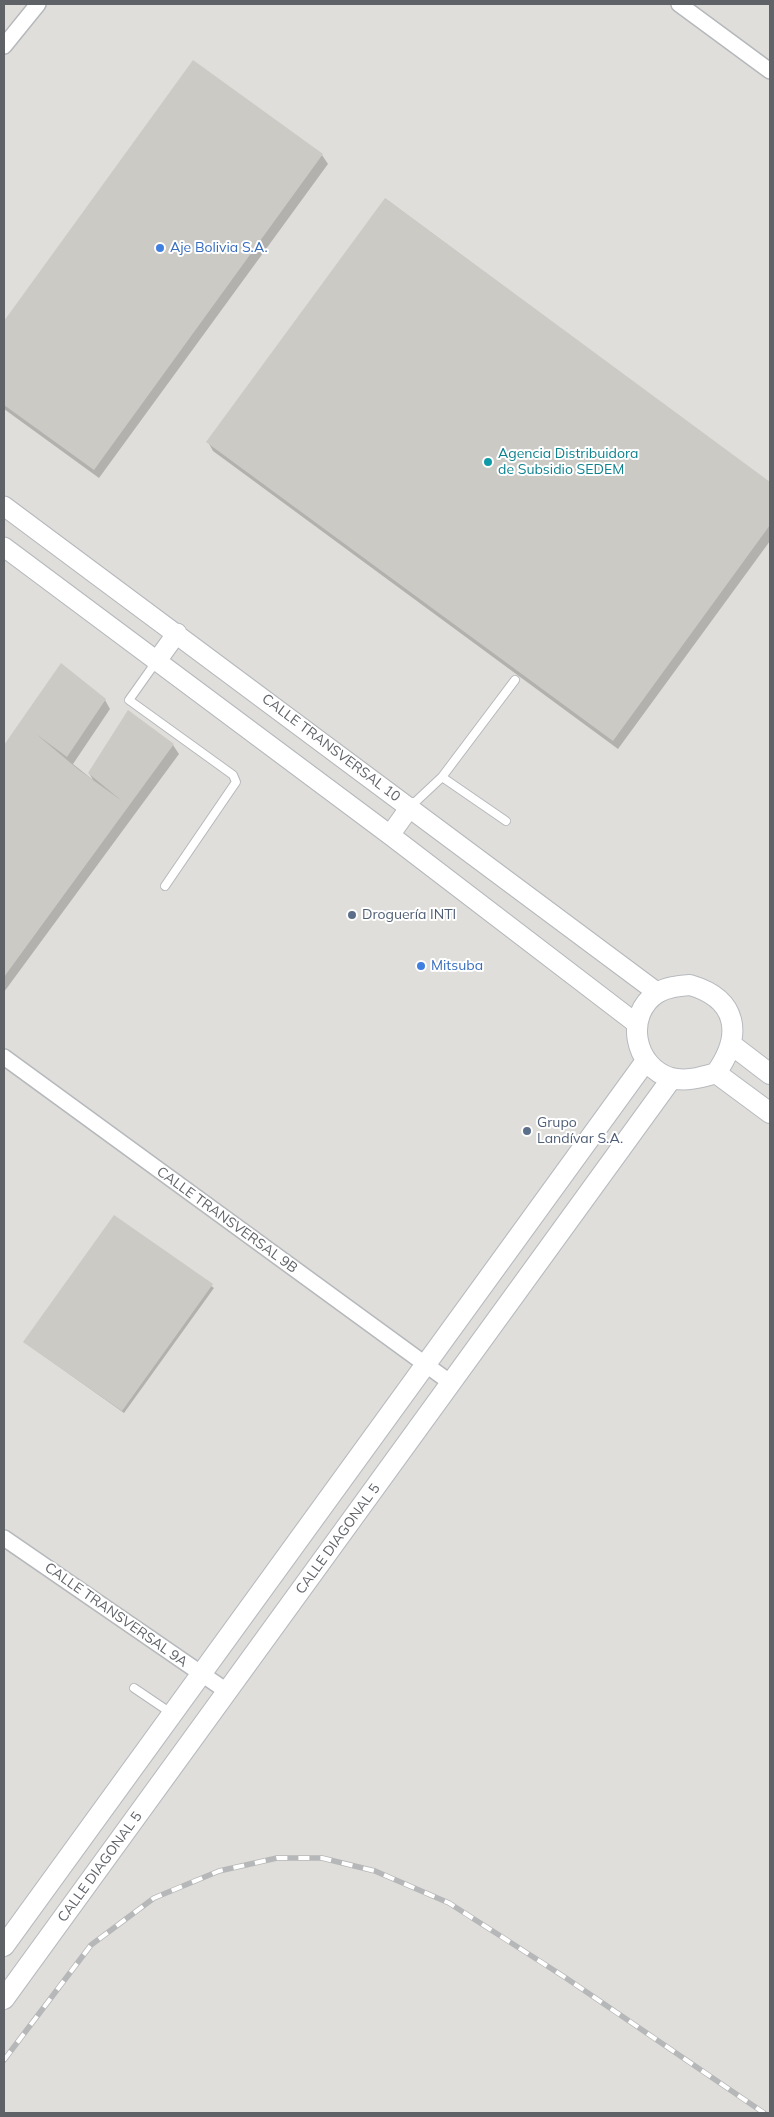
<!DOCTYPE html>
<meta charset="utf-8">
<style>
body{margin:0}
#map{position:relative;width:774px;height:2117px;overflow:hidden;background:#f1efe8;font-family:Mulish,sans-serif}
canvas{display:block}
.frame{position:absolute;inset:0;border:5px solid #5f6368;pointer-events:none}
</style>
<div id="map">
<canvas width="774" height="2117"></canvas>
<div class="frame"></div>
</div>
<script>
const c = document.querySelector('canvas').getContext('2d');
c.lineJoin = 'round';
function fillPath(path, color) {
  c.fillStyle = color;
  c.fill(path, 'evenodd');
}
function stroke(path, color, width, dash) {
  c.strokeStyle = color;
  c.lineWidth = width;
  c.lineCap = dash ? 'butt' : 'round';
  c.setLineDash(dash || []);
  c.stroke(path);
}
function label(font, color, halo, rows, align = 'center') {
  c.font = font + ' Mulish,sans-serif';
  c.lineWidth = 4;
  c.setLineDash([]);
  c.textBaseline = 'middle';
  c.strokeStyle = halo;
  c.fillStyle = color;
  for (const [text, x, y, turn = 0] of rows) {
    c.save();
    c.translate(x, y);
    c.rotate((+turn || 0) * Math.PI / 180);
    c.textAlign = isNaN(turn) ? turn : align;
    if (halo) c.strokeText(text, 0, 0);
    c.fillText(text, 0, 0);
    c.restore();
  }
}
const industrial = new Path2D(`
 M4,4H770V2113H4Z`);
const shadow = new Path2D(`
 M193,62L322,155L328,164L99,478L4,409V323Z
 M386,199L770,484V541L618,749L213,451L208,442Z
 M105,700L110,709L73,764L93,780L89,773L128,712L173,745L179,754L4,992V747L23,722Z
 M114,1217L214,1288L124,1413L24,1342Z`);
const building = new Path2D(`
 M193,60L323,154L94,470L4,405V321Z
 M385,198L770,482V525L613,741L206,442Z
 M61,663L106,699L67,757L36,734L79,770L122,801L88,773L128,710L174,744L4,977V745Z
 M114,1215L213,1284L122,1411L23,1342Z`);
const service = new Path2D(`
 M156,662L129,700L233,775L236,782L165,886
 M442,777L506,821
 M410,807L442,777L515,680
 M134,1688L171,1713`);
const minor = new Path2D(`
 M679,4L770,71
 M4,46L38,4
 M4,1057L451,1383
 M4,1538L228,1692`);
const tertiary = new Path2D(`
 M4,506L658,993
 M4,547L390,835L637,1024
 M156,662L177,633
 M390,835L410,807`);
const secondary = new Path2D(`
 M690,985C738,999 743,1035 716,1073C702,1077 686,1082 671,1078C634,1067 624,1015 657,993C667,987 678,986 690,985Z
 M732,1045L770,1074
 M716,1073L770,1113
 M4,1946L645,1062
 M4,1999L672,1078`);
const rail = new Path2D(`
 M4,2060L91,1945L154,1898L219,1871L277,1858H322L375,1871L449,1903L566,1978L764,2113`);
const markers = [
 [160,248,5,"#3f7fe0"],
 [488,462,5,"#0f9aa8"],
 [352,915,5,"#5c6f8a"],
 [421,966,5,"#3f7fe0"],
 [527,1131,5,"#5c6f8a"]
];
const shopNames = [
 ["Aje Bolivia S.A.",170,248],
 ["Mitsuba",431,966]
];
const cultureNames = [
 ["Agencia Distribuidora",498,454],
 ["de Subsidio SEDEM",498,470]
];
const streetNames = [
 ["CALLE TRANSVERSAL 10",331,748,37],
 ["CALLE TRANSVERSAL 9B",227,1220,36],
 ["CALLE DIAGONAL 5",338,1539,-54],
 ["CALLE TRANSVERSAL 9A",116,1615,35],
 ["CALLE DIAGONAL 5",100,1867,-54]
];
const serviceNames = [
 ["Droguería INTI",362,915],
 ["Grupo",537,1123],
 ["Landívar S.A.",537,1139]
];
fillPath(industrial, '#e0deda');
fillPath(shadow, '#0003');
fillPath(building, '#cccac5');
stroke(service, '#b5b8bc', 10);
stroke(minor, '#b5b8bc', 18);
stroke(tertiary, '#b5b8bc', 21);
stroke(secondary, '#b6babf', 22);
stroke(service, '#fff', 8);
stroke(minor, '#fff', 15);
stroke(tertiary, '#fff', 19);
stroke(secondary, '#fff', 20);
stroke(rail, '#b6b7b8', 5.5);
stroke(rail, '#fff', 4, [11]);
for (const [x, y, r, color] of markers) {
  const dot = new Path2D();
  dot.arc(x, y, r, 0, 2 * Math.PI);
  c.fillStyle = color;
  c.fill(dot);
  stroke(dot, '#fff', 2);
}
label('14px', '#366cbe', '#fff', shopNames, 'left');
label('14px', '#0d838f', '#fff', cultureNames, 'left');
label('14px', '#5f6368', '#fff', streetNames);
label('14px', '#4e5e75', '#fff', serviceNames, 'left');
</script>
